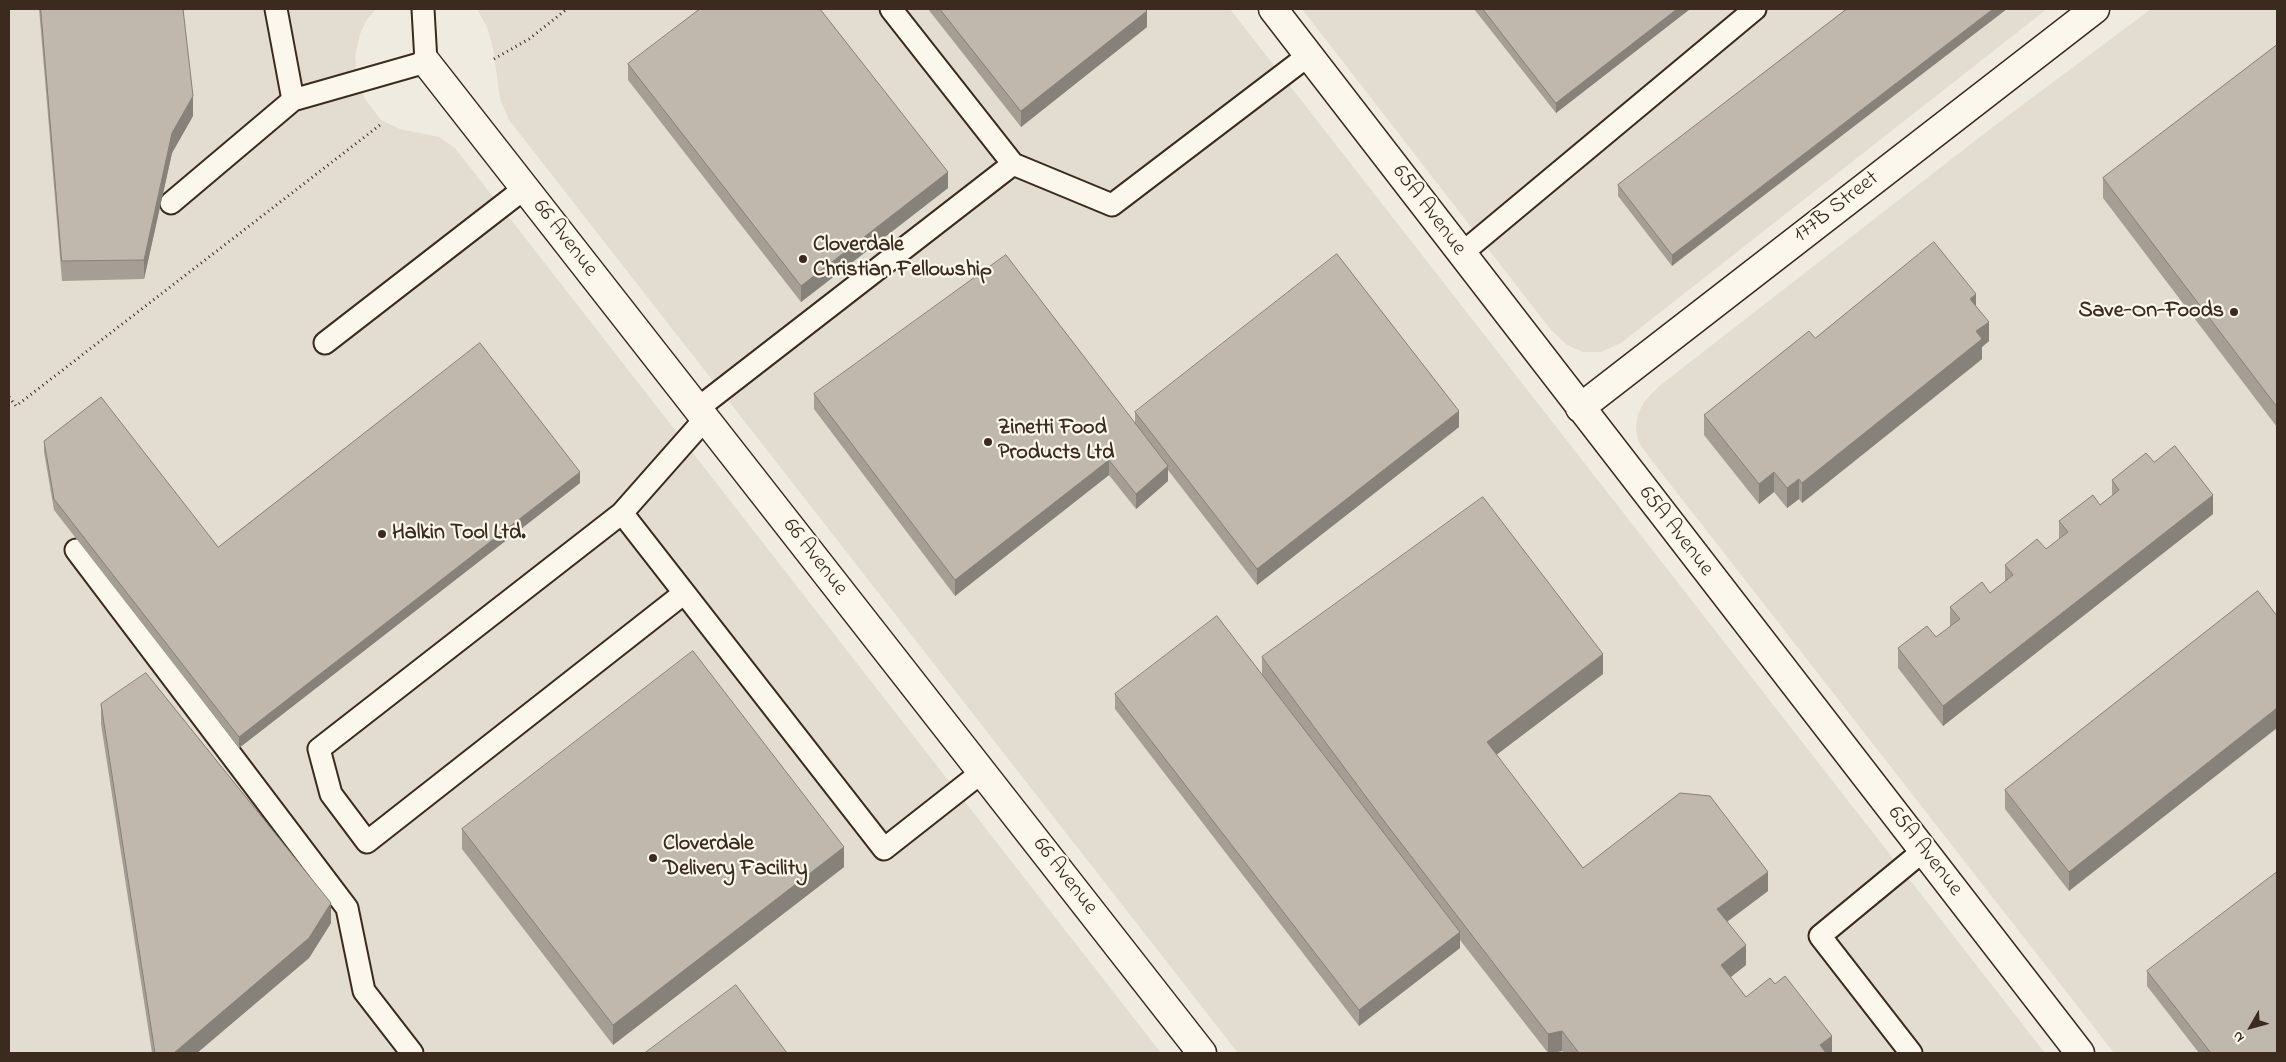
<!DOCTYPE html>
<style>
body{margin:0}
#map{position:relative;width:2286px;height:1062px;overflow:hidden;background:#f0ebe0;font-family:"Indie Flower",sans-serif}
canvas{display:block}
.frame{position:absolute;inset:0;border:10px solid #3b2a1e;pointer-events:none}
.north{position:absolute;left:2226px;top:1002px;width:50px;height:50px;-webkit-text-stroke:4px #fbf7ec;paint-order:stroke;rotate:232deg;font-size:14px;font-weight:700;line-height:20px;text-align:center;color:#3b2a1e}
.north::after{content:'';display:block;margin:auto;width:18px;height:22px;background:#3b2a1e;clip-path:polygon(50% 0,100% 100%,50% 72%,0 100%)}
</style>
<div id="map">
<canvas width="2286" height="1062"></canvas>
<div class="frame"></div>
<div class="north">N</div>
</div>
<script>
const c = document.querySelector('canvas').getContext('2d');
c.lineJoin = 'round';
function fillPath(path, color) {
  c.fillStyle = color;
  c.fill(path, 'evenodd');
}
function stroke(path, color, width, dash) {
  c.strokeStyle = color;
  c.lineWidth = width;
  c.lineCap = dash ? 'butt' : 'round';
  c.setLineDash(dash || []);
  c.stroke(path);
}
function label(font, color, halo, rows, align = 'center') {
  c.font = font + ' "Indie Flower",sans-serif';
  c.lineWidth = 4.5;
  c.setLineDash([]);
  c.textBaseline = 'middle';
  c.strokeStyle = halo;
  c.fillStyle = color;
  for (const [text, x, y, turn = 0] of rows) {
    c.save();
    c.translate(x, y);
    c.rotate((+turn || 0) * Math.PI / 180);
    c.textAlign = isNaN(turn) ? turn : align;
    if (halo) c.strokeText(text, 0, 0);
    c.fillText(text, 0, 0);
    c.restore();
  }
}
const built = new Path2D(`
 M9,9H376L366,21L360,34L355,56L357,77L365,99L381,120L400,129L439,137L455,148L1161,1053H9Z
 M477,9H1230L2045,1053H1238L509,120L500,99L493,48L487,27Z
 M1302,9H2047L1621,343L1601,352H1583L1567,345L1551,330Z
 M2151,9H2277V1053H2114L1646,453L1638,441L1636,427L1638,414L1644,402L1658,387L1985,133Z`);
const path = new Path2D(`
 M494,59L529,39L567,9
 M9,397L16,406L380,125`);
const service = new Path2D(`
 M276,9L293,100
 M891,9L1013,164
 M171,203L293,100L426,62L423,9
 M1461,254L1755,9
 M325,343L525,188
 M697,409L1013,164L1112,205L1309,55
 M622,513L884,849L982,772
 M76,550L347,908L364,991L412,1053
 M683,594L367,842L331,794L319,749L622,513L705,419
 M1911,1053L1820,936L1923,851`);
const minor = new Path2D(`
 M1273,9L2080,1053
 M426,62L1202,1053
 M1580,408L2095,9`);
const wall = new Path2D(`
 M39,9H183L193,116L172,153L144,279L62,281Z
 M928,9H1145L1147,27L1021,127Z
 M1474,9H1690L1556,113Z
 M1847,9L1672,266L1618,196V185Z
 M2277,45V427L2103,198V178Z
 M628,64L948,188L801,302L628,80Z
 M1976,306L1989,341L1982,347V359L1802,503L1799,499L1787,508L1774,492L1759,504L1704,435V415L1815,338Z
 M814,394L1135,423V412L1459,427L1257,585L1168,470V481L1136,509L1109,475L955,596L814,409Z
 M44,441L218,547L580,483L239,748L54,510L44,452Z
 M2154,462L2213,514L1943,726L1898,668V648L1936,637L1950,627V607L1990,593L2005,582V565L2046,549L2059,539V521L2100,505L2112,496V480Z
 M2258,591L2069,891L2005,809V790Z
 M1262,657L1603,674L1496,755L1583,868L1768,891L1727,922L1746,965L1730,977L1746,997L1832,1053H1564L1562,1051L1552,1053H1548L1460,940V948L1359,1026L1115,709V694L1262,675Z
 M101,704L331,923L309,958L197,1053H152L101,724Z
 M462,829L844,867L613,1045L462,849Z
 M2147,971L2277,1053H2199L2147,986Z`);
const shadedWall = new Path2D(`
 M1677,9H1690L1556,113V103Z
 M1993,9H2007L1672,266V255Z
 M1147,11V27L1021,127V111Z
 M193,96V116L172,153L144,279V260L172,133Z
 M948,172V188L801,302V286Z
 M1976,294V314L1970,299Z
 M1989,322V341L1982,347V359L1802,503V483L1976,331Z
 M1459,411V427L1257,585V569Z
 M1109,460V475L955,596V580Z
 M1168,466V481L1136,509V494Z
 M580,472V483L239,748V737Z
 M1774,472V492L1759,504V484Z
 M1799,479V499L1787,508V488Z
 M2213,495V514L1943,726V706Z
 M1603,654V674L1487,762V742Z
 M2277,708V728L2069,891V872Z
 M844,847V867L613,1045V1025Z
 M1768,872V891L1717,929V909Z
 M331,903V923L309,958L197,1053H174Z
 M1460,932V948L1359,1026V1010Z
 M1746,945V965L1721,985V965Z
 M1562,1031V1051L1552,1053H1548V1034Z
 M1832,1036V1053H1820V1045Z`);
const building = new Path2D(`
 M41,9H183L193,96L172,133L144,260L62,261Z
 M700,9H820L948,172L801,286L628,64Z
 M940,9H1145L1147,11L1021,111Z
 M1483,9H1677L1556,103Z
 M1847,9H1993L1672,255L1618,185Z
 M2277,45V407L2103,178Z
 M1934,242L1976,294L1970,299L1989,322L1976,331L1982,339L1802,483L1799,479L1787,488L1774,472L1759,484L1704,415L1809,331L1815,338Z
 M1337,254L1459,411L1257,569L1135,412Z
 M1006,255L1168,466L1136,494L1109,460L955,580L814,394Z
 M480,343L580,472L239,737L54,499L44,441L101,397L218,547Z
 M2175,446L2213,495L1943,706L1898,648L1927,626L1936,637L1960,619L1950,607L1982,582L1990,593L2013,575L2005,565L2037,539L2046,549L2068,532L2059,521L2093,495L2100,505L2119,490L2112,480L2146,453L2154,462Z
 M1483,497L1603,654L1487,742L1583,868L1680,793L1710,796L1768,872L1717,909L1746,945L1721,965L1746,997L1770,978L1775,984L1785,976L1832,1036L1820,1045L1826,1053H1579L1562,1031L1548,1034L1384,821L1262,657Z
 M2258,591L2277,616V708L2069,872L2005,790Z
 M1217,616L1460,932L1359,1010L1115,694Z
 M693,651L844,847L613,1025L462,829Z
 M146,673L331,903L309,938L174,1053H155L101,704Z
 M2277,872V1053H2211L2147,971Z
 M736,985L787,1053H645Z`);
const markers = [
 [803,259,5,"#3b2a1e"],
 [2234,312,5,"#3b2a1e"],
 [988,442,5,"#3b2a1e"],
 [382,534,5,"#3b2a1e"],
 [653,858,5,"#3b2a1e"]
];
const streetNames = [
 ["177B Street",1837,208,-38],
 ["65A Avenue",1428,211,53],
 ["66 Avenue",564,239,52],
 ["65A Avenue",1675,532,52],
 ["66 Avenue",814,558,52],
 ["65A Avenue",1924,852,52],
 ["66 Avenue",1064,877,52]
];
const poiNames = [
 ["Cloverdale",813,246],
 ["Christian Fellowship",813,271],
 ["Save-On-Foods",2224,312,"right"],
 ["Zinetti Food",998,429],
 ["Products Ltd",998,454],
 ["Halkin Tool Ltd.",392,534],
 ["Cloverdale",663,845],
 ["Delivery Facility",663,870]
];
fillPath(built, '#e2dcd1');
stroke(service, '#3b2a1e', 25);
stroke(minor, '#3b2a1e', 31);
stroke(path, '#3b2a1e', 3, [1, 4]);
stroke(service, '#fbf7ec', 21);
stroke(minor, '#fbf7ec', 28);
fillPath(wall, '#a59e95');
fillPath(shadedWall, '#868179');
fillPath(building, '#c0b8ad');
stroke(building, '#868179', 1);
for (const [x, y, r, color] of markers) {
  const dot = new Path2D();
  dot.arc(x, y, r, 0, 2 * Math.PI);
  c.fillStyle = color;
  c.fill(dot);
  stroke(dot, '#fbf7ec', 2);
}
label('22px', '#3b2a1e', '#fbf7ec', streetNames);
label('bold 22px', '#3b2a1e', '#fbf7ec', poiNames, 'left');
</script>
